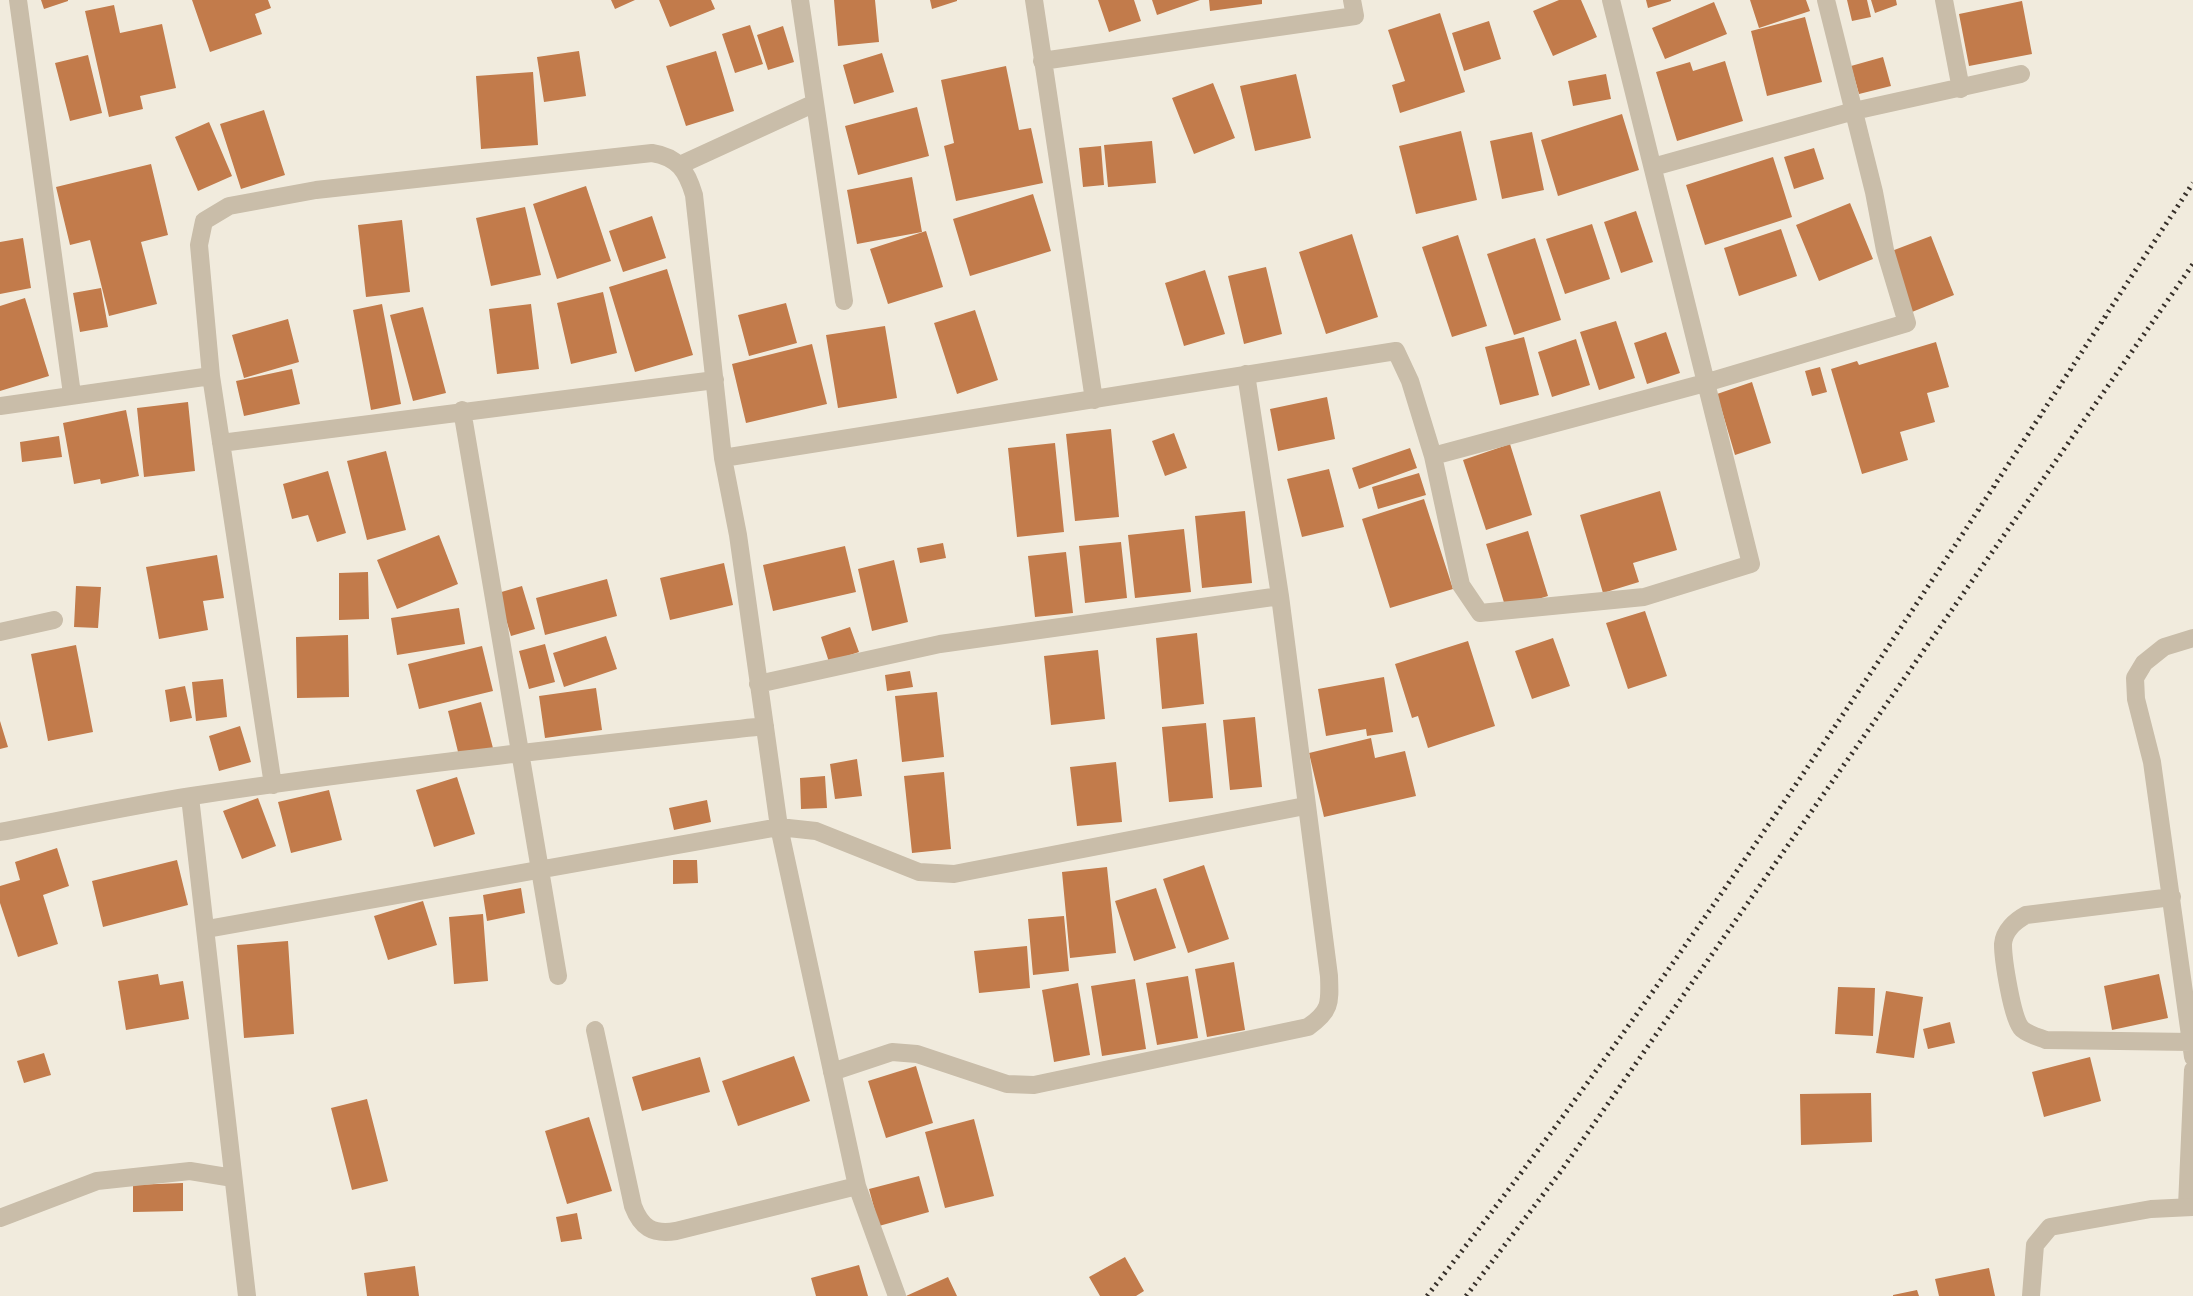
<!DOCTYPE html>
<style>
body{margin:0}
canvas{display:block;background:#f1ebdd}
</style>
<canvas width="2193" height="1296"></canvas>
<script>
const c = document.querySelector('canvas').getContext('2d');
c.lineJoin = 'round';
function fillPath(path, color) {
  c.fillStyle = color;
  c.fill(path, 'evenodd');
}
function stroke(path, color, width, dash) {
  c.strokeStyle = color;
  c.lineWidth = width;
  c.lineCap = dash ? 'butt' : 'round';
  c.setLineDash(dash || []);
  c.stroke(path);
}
const building = new Path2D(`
 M41,0H68V1L44,9Z
 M192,0H268L271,8L255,14L262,34L210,52Z
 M611,0H635L615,9Z
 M659,0H711L715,9L670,27Z
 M834,0H875L879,42L838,46Z
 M930,0H957V1L932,9Z
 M1098,0H1134L1141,21L1109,32Z
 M1152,0H1200L1157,15Z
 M1209,0H1262V4L1210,11Z
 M1559,0H1581L1597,37L1553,56L1533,11Z
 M1646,0H1671V1L1648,8Z
 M1750,0H1806L1810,11L1759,28Z
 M1847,0H1867L1871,17L1852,21Z
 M1871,0H1896L1897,5L1875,13Z
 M2022,1L2032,54L1969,66L1959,14Z
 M1714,2L1727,34L1665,59L1652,28Z
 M114,5L120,33L162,24L176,88L140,96L143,109L109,117L85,11Z
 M1440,13L1465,92L1400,113L1392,85L1405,81L1388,30Z
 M1805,17L1822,82L1767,96L1751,31Z
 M1489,21L1501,59L1464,71L1452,33Z
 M750,25L763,64L735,73L722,34Z
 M783,26L794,62L768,70L757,35Z
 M579,51L586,96L544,102L537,57Z
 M716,51L734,111L686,126L666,66Z
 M882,53L894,92L854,104L843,65Z
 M88,55L102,113L70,121L55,63Z
 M1883,57L1891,86L1859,94L1851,66Z
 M1725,61L1743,121L1677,141L1656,72L1690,62L1693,71Z
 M1006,66L1019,130L1031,128L1043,183L956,201L944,146L954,143L941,80Z
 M533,72L538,145L481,149L476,76Z
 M1296,74L1311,138L1255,151L1240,86Z
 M1606,74L1611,99L1573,106L1568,81Z
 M1213,83L1235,138L1194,154L1172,98Z
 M917,107L929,156L858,175L845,126Z
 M264,110L285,175L241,189L220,124Z
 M1622,114L1639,170L1558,196L1541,140Z
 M209,122L232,176L198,191L175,137Z
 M1461,131L1477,200L1416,214L1399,146Z
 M1532,132L1544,190L1502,199L1490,141Z
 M1152,141L1156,183L1108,187L1104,145Z
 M1101,146L1104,185L1083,187L1079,148Z
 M1814,148L1824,179L1794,189L1784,157Z
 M1773,157L1792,217L1705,245L1686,185Z
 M151,164L168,235L141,242L157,304L109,316L90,240L70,245L56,187Z
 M912,177L922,232L857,244L847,190Z
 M586,186L611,261L557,279L533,204Z
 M1033,194L1051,251L970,276L953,219Z
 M1850,203L1873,259L1819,281L1796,225Z
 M525,207L541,275L491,286L476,218Z
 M1636,211L1653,262L1621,273L1604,222Z
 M652,216L666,258L623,272L609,231Z
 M402,220L410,292L366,297L358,225Z
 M1592,224L1610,279L1565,294L1546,239Z
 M1781,229L1797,276L1739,296L1724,248Z
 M926,231L943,287L888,304L870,249Z
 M1352,234L1378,317L1326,334L1299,252Z
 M1458,235L1487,326L1452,337L1422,247Z
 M1931,236L1954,295L1912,312L1889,252Z
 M23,238L31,288L0,294V242Z
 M1535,238L1561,320L1514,335L1487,254Z
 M1266,267L1282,334L1244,344L1228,276Z
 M667,269L693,355L635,372L609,287Z
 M1205,270L1225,334L1184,346L1165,283Z
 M101,288L108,327L80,332L73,293Z
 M603,292L617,353L571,364L557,303Z
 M25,298L49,376L0,391V306Z
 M786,303L797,343L749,356L738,315Z
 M382,304L401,404L371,410L353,310Z
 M531,304L539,369L497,374L489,309Z
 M423,307L446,393L413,401L390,315Z
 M975,310L998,380L957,394L934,323Z
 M288,319L299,362L244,378L232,335Z
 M1616,321L1635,378L1599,390L1580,332Z
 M885,326L897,398L838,408L826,335Z
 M1666,332L1680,373L1647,384L1634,343Z
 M1524,337L1539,395L1500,405L1485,347Z
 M1576,339L1590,385L1552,397L1538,352Z
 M1936,342L1949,387L1927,393L1935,422L1900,432L1908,460L1862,474L1831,369L1857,361L1859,365Z
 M812,344L827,404L746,423L732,364Z
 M1820,367L1827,392L1812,396L1805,371Z
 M292,369L300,404L244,416L236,381Z
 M1752,382L1771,443L1735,455L1717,394Z
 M1327,397L1335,439L1278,451L1270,409Z
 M188,402L195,471L144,477L137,408Z
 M126,410L139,476L101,484L100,479L74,484L63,423Z
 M1111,429L1119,517L1075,521L1066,434Z
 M1174,433L1187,468L1165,476L1152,441Z
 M59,436L62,457L22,462L20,442Z
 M1055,443L1064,532L1017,537L1008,448Z
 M1510,444L1532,515L1486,530L1463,460Z
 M1410,448L1417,468L1359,489L1352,468Z
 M386,451L406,530L367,540L347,461Z
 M1329,469L1344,527L1302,537L1287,479Z
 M328,471L346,533L317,542L308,515L292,519L283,484Z
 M1419,473L1426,495L1378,509L1372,487Z
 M1660,491L1677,550L1633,563L1639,582L1603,593L1580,515Z
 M1424,499L1453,589L1390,608L1362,519Z
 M1245,511L1252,583L1202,588L1195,516Z
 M1184,529L1191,592L1135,598L1128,535Z
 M1528,531L1548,596L1506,609L1486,544Z
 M439,535L458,584L397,609L377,560Z
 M1121,542L1127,598L1085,603L1079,546Z
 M943,543L946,558L920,563L917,548Z
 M845,546L856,592L773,611L763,565Z
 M1066,552L1073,613L1035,617L1028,556Z
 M217,555L224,598L203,601L208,630L159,639L146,567Z
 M894,560L908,622L872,631L858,569Z
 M724,563L733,605L670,620L660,578Z
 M368,572L369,619L339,620V573Z
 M607,579L617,616L545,635L536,598Z
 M76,586L101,587L98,628L74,627Z
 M522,586L535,629L511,636L498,593Z
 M459,608L465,644L397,655L391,618Z
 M1645,611L1667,676L1628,689L1606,623Z
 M850,627L859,652L829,662L821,637Z
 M1197,633L1204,704L1162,709L1156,638Z
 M348,635L349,697L297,698L296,637Z
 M606,636L617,669L564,687L553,653Z
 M1553,638L1570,686L1532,699L1515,651Z
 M1468,641L1495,726L1428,748L1418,716L1412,718L1395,664Z
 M545,644L555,682L529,689L519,651Z
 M76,645L93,732L48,741L31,654Z
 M482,646L493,691L419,709L408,664Z
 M1098,650L1105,719L1051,725L1044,656Z
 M910,671L913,687L887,691L885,675Z
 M1384,677L1393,732L1367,736L1366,729L1326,736L1318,689Z
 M223,679L227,717L196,721L192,682Z
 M185,686L192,718L170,722L165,690Z
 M596,688L602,730L545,738L539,696Z
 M937,692L944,757L902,762L895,696Z
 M481,702L494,752L460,760L448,711Z
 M1255,717L1262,787L1230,790L1223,720Z
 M0,721L8,747L0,749Z
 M1206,723L1213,798L1169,802L1162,727Z
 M240,726L251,762L219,771L209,736Z
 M1371,738L1375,758L1405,751L1416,796L1324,817L1309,753Z
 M857,759L862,796L835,799L830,764Z
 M1116,762L1122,822L1077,826L1070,767Z
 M944,772L951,849L912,853L904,776Z
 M825,776L827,808L801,809L800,778Z
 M457,777L475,834L434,847L416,790Z
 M329,790L342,840L291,853L278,802Z
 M258,798L276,846L242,859L223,811Z
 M707,800L711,822L674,830L669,808Z
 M57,848L69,886L43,895L58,944L18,957L0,903V886L20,880L15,862Z
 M177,860L188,905L103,927L92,881Z
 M673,860H697L698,883L673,884Z
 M1204,865L1229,939L1188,953L1163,879Z
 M1107,867L1116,953L1070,958L1062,872Z
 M521,888L525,913L487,921L483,895Z
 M1156,888L1176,948L1134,961L1115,901Z
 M423,901L437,945L388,960L374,916Z
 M483,914L488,981L454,984L449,917Z
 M1064,916L1069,971L1033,975L1028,919Z
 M288,941L294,1034L244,1038L237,945Z
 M1027,946L1030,988L979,993L974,951Z
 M1234,962L1245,1030L1207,1037L1195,969Z
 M158,974L160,985L183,981L189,1019L126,1030L118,981Z
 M2159,974L2168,1018L2112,1030L2104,986Z
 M1188,976L1198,1038L1157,1045L1146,983Z
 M1135,979L1146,1049L1102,1056L1091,986Z
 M1078,983L1090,1055L1054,1062L1042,990Z
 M1838,987L1875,988L1873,1036L1835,1034Z
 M1886,991L1923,997L1914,1058L1876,1053Z
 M1950,1022L1955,1043L1928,1049L1923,1029Z
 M44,1053L51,1075L24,1083L17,1061Z
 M794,1056L810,1101L738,1126L722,1081Z
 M700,1057L710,1092L642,1111L632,1077Z
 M2090,1057L2101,1101L2044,1117L2032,1072Z
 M916,1066L933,1123L886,1138L868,1081Z
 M1871,1093L1872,1142L1801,1145L1800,1094Z
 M367,1099L388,1181L352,1190L331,1108Z
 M589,1117L612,1191L567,1204L545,1131Z
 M974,1119L994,1196L945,1208L925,1132Z
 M919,1176L929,1212L879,1226L869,1189Z
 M183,1183V1211L133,1212V1185Z
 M577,1213L582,1239L561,1242L556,1217Z
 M1125,1257L1144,1291L1136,1296H1100L1089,1277Z
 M859,1265L868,1296H816L811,1278Z
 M415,1266L419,1296H367L364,1273Z
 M1989,1268L1995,1296H1939L1935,1279Z
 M948,1277L957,1296H906Z
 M1917,1290L1919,1296H1893V1295Z`);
const service = new Path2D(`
 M2193,638L2164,647L2144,663L2135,678L2136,699L2152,762L2193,1057
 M2172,897L2026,915C2015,921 2004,931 2003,944C2003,959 2012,1019 2022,1029C2029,1035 2038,1037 2046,1040L2192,1042
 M2187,1206L2193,1070`);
const minor = new Path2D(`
 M18,0L72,394
 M800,0L844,301
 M1034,0L1094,400
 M1944,0L1961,89
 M1042,61L1355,16L1352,0
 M680,165L815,103
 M1653,167L1854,111L2021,74
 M0,406L211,376
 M462,410L558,976
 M221,443L715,380
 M1433,456L1705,383L1907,323L1885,250L1874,192L1826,0
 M723,458L1396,351L1410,381L1433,456L1461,585L1480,613L1644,597L1751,564L1611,0
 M0,632L54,620
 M758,684L940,644L1280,596
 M273,785L211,376L199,245L204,221L229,206L316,190L652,153C678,157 687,171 694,195L723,458L738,535L779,827L857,1186L897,1296
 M190,797L247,1296
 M0,832C64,820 128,806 192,796C383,767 574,747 765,726
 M207,929L779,827L816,831L919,872L954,874L1305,806
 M595,1030L633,1206C641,1227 652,1235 676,1231L857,1186
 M832,1072L892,1052L917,1054L1007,1084L1034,1085L1308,1027C1331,1011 1330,1003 1329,976L1280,596L1246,374
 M0,1218L97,1181L190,1171L233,1178
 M2031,1296L2035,1245L2050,1227L2151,1209L2193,1207`);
const rail = new Path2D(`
 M1427,1296C1704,942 1945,558 2193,183
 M1466,1296L1561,1171L2193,264`);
fillPath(building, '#c27b4b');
stroke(service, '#c9bda9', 18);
stroke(minor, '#c9bda9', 18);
stroke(rail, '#362f29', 5, [2, 5]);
</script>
